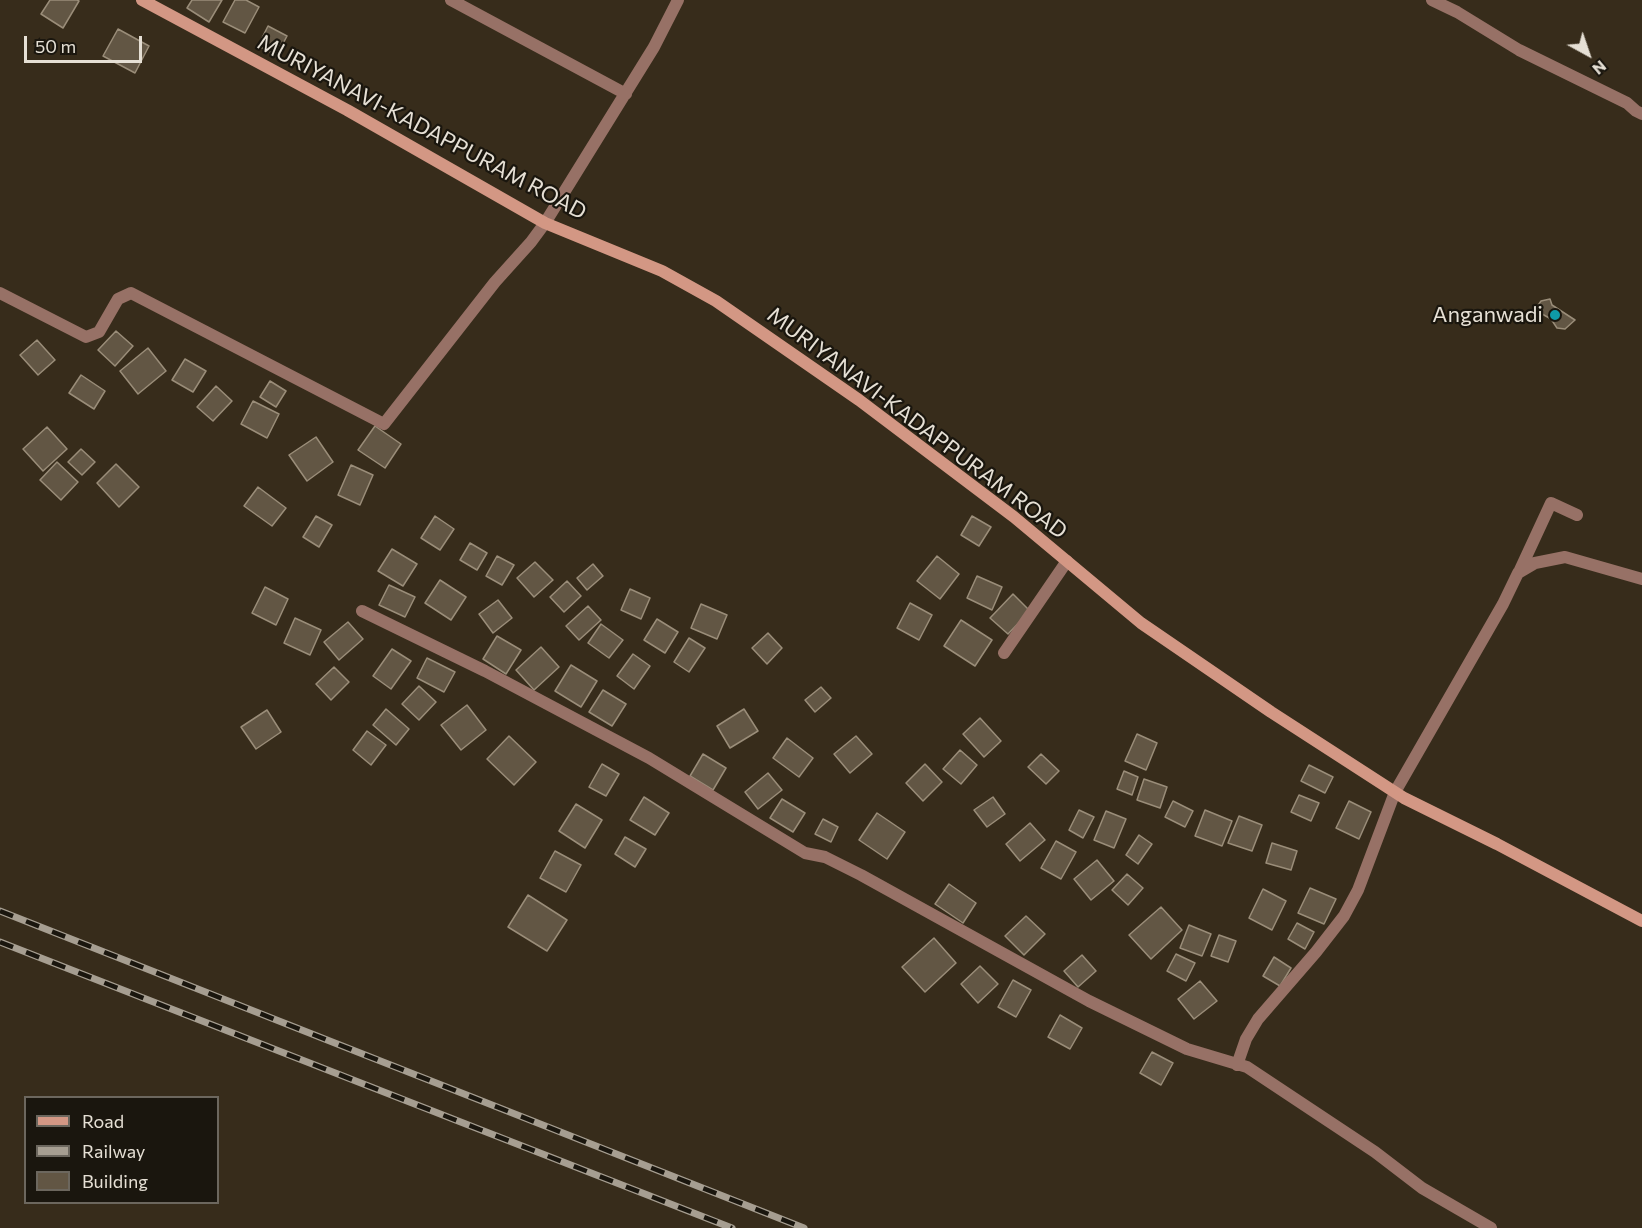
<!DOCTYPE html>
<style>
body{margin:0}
#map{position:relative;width:1642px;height:1228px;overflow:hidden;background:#372c1b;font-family:Commissioner,sans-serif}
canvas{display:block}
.legend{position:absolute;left:24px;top:1096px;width:195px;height:108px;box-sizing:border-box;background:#1a160e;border:2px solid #6c675e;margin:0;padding:8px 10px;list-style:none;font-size:18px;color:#e6e0d5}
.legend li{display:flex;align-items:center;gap:12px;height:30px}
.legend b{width:30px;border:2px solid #6c675e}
.north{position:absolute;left:1558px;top:24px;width:60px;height:60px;-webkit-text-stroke:4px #1a160e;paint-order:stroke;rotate:140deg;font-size:16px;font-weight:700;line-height:24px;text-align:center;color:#e6e0d5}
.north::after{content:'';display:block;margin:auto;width:21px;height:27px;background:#e6e0d5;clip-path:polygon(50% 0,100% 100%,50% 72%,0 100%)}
.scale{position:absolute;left:24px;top:36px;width:118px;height:27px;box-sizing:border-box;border:3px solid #e6e0d5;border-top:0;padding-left:8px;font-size:18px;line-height:21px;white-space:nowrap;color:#e6e0d5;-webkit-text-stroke:4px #1a160e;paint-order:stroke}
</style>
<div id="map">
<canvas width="1642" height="1228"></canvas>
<ul class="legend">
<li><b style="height:8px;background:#d39784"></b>Road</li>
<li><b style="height:8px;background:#a69e91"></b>Railway</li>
<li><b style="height:16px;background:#625644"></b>Building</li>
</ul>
<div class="north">N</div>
<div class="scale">50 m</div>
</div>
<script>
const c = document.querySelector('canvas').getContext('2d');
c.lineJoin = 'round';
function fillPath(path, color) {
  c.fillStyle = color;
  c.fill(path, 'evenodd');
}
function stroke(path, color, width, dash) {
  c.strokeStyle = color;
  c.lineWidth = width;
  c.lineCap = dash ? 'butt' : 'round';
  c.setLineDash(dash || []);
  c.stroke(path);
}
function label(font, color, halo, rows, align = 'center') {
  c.font = font + ' Commissioner,sans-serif';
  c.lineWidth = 4.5;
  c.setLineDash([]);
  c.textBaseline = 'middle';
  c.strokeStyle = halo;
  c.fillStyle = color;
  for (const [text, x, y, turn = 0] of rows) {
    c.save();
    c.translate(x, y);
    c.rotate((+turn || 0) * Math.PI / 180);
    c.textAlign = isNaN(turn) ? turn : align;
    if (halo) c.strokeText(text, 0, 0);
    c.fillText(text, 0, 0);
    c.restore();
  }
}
const building = new Path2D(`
 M50,0H77L79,1L63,28L41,14Z
 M192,0H222L209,22L187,8Z
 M235,0H246L259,7L245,33L223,22Z
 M268,26L287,36L277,55L258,46Z
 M118,29L149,46L135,73L103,56Z
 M1550,299L1552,305L1575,320L1565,329L1557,328L1551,319L1535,310L1541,301Z
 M116,331L133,346L115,366L98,350Z
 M37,340L55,360L38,375L20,355Z
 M148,348L166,371L138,394L120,371Z
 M185,359L206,371L193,392L172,380Z
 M81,375L105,391L94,409L69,393Z
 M270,381L286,391L276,407L260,397Z
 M216,386L232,401L213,421L197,407Z
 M253,401L279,414L267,438L241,424Z
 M375,426L401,444L385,468L358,450Z
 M47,427L67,449L43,471L23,449Z
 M316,437L333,462L307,481L289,455Z
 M81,449L95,462L82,475L68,462Z
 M57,462L78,482L61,500L40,480Z
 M116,464L139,487L119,507L97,483Z
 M351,465L373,475L360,505L338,495Z
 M258,487L286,508L272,526L244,506Z
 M316,516L332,525L319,547L303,537Z
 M435,516L454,529L440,550L421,538Z
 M972,516L991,527L979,546L961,535Z
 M470,543L487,553L477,570L460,560Z
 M392,549L417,564L403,586L378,571Z
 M497,556L514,565L502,585L486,576Z
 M937,556L959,574L940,599L917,581Z
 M535,562L553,580L534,597L517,578Z
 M593,564L603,576L587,590L577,578Z
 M977,576L1002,587L992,610L967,598Z
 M440,580L466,597L451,620L425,603Z
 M567,581L581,596L564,612L550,597Z
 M389,585L415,597L405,617L379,605Z
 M265,587L288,599L276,625L252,613Z
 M630,589L650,598L641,619L621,610Z
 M1013,594L1030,611L1008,634L990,618Z
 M498,600L512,618L493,633L479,614Z
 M910,603L932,615L919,640L897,628Z
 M701,604L727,615L717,639L691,628Z
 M588,606L601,620L579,640L566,626Z
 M295,618L321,630L310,655L284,643Z
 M657,619L678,632L665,653L644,640Z
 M961,620L992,640L975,666L944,646Z
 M348,622L363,639L339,660L324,642Z
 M601,624L623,640L609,658L588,643Z
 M768,633L782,648L767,664L752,648Z
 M497,636L521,650L506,674L483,659Z
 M689,638L705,648L689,672L674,662Z
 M541,647L559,667L534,690L516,670Z
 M392,649L411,661L391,689L373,676Z
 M633,654L650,666L634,689L617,676Z
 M427,658L455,672L444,692L417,678Z
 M571,665L597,681L581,707L555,691Z
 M334,667L349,682L331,700L316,684Z
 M419,686L436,702L419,720L402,704Z
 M821,687L831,698L815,712L805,700Z
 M603,690L626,704L612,726L589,712Z
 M467,705L486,730L461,750L441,725Z
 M386,709L409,729L396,745L373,725Z
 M744,709L758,731L730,748L717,726Z
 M267,710L281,732L256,749L241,727Z
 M980,718L1001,741L984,757L963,734Z
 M367,731L386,745L371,765L353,750Z
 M1137,734L1157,743L1146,770L1125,761Z
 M509,736L536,762L514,785L487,759Z
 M856,736L872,754L850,773L834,754Z
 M787,738L813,758L799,777L773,758Z
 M960,750L977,765L961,784L943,769Z
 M703,754L726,768L713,790L690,776Z
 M1041,754L1059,771L1046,784L1028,767Z
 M602,764L619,774L606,796L589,787Z
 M925,764L942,782L923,801L906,783Z
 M1309,765L1333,777L1325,793L1301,781Z
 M1124,771L1138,777L1132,795L1117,789Z
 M768,773L782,790L758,809L745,792Z
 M1144,779L1167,787L1160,808L1137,800Z
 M1299,795L1319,803L1311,821L1291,812Z
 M644,797L669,813L655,835L630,820Z
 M993,797L1005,814L987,827L974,810Z
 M782,799L805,813L793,832L770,818Z
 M1173,801L1193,811L1185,827L1165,817Z
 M1349,801L1371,812L1359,839L1336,828Z
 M576,804L602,820L585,848L559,831Z
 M1079,810L1094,817L1083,838L1069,830Z
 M1205,810L1232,821L1222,846L1195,836Z
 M1106,811L1126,819L1114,848L1094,840Z
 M877,813L905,832L887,859L859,840Z
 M1239,816L1262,825L1252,851L1228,843Z
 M823,819L838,827L831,842L815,834Z
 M1030,823L1045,840L1020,861L1006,844Z
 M1139,835L1152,844L1138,864L1126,855Z
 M625,837L646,849L635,867L615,854Z
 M1056,841L1076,852L1061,879L1041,868Z
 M1272,843L1297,851L1291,870L1266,863Z
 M555,851L581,865L566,892L540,878Z
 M1097,860L1114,881L1091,900L1074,879Z
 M1127,874L1143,888L1128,905L1112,890Z
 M949,884L976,903L963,923L935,904Z
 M1310,888L1336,899L1324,924L1298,913Z
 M1263,889L1286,901L1272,930L1249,918Z
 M528,895L567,920L547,951L508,927Z
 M1161,907L1182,930L1151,959L1129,935Z
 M1026,916L1045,934L1024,955L1005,936Z
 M1297,923L1314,932L1305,949L1288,939Z
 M1189,925L1211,934L1202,956L1180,948Z
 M1219,935L1236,941L1228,962L1211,956Z
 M934,938L956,963L925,992L902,967Z
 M1176,954L1195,963L1186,981L1167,971Z
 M1082,955L1096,971L1078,987L1064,971Z
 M1274,957L1291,968L1280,986L1263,976Z
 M980,966L998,984L978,1003L961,984Z
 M1013,980L1031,990L1016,1017L998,1007Z
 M1200,981L1217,1001L1194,1019L1178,999Z
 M1060,1015L1082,1028L1070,1049L1048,1037Z
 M1152,1052L1173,1063L1161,1085L1140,1073Z`);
const minor = new Path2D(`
 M451,0L626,94
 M1432,0L1457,12L1519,50L1627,103L1636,111L1642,114
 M0,293L86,337L99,332L118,299L131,293L384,424L495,282L531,242L545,223L654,47L678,0
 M1519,572L1551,503L1577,515
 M362,611L485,671L649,758L805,853L825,857L861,875L1089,1001L1187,1049L1247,1067L1375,1152L1422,1188L1491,1228
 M1004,653L1067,561
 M1237,1065L1246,1039L1258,1019L1316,952L1344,916L1358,890L1395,792L1503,604L1518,573L1535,563L1565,557L1642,579`);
const secondary = new Path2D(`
 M142,0L347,110L545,223L662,271L716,301L859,400L1014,517L1141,623L1271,712L1404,798L1497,844L1642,921`);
const rail = new Path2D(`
 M0,911L804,1228
 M0,942L732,1228`);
const markers = [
 [1555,315,6,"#0f9aa8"]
];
const streetNames = [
 ["MURIYANAVI-KADAPPURAM ROAD",422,127,28],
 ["MURIYANAVI-KADAPPURAM ROAD",917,423,37]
];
const poiNames = [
 ["Anganwadi",1543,315]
];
fillPath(building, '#625644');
stroke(building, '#9a8d79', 1.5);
stroke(minor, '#977166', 12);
stroke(secondary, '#d39784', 12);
stroke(rail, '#a69e91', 7);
stroke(rail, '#1a160e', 4.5, [14]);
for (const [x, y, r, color] of markers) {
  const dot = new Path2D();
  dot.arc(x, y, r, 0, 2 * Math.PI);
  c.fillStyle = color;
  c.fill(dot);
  stroke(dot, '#1a160e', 2);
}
label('22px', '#e6e0d5', '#1a160e', streetNames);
label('22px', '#e6e0d5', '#1a160e', poiNames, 'right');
</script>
